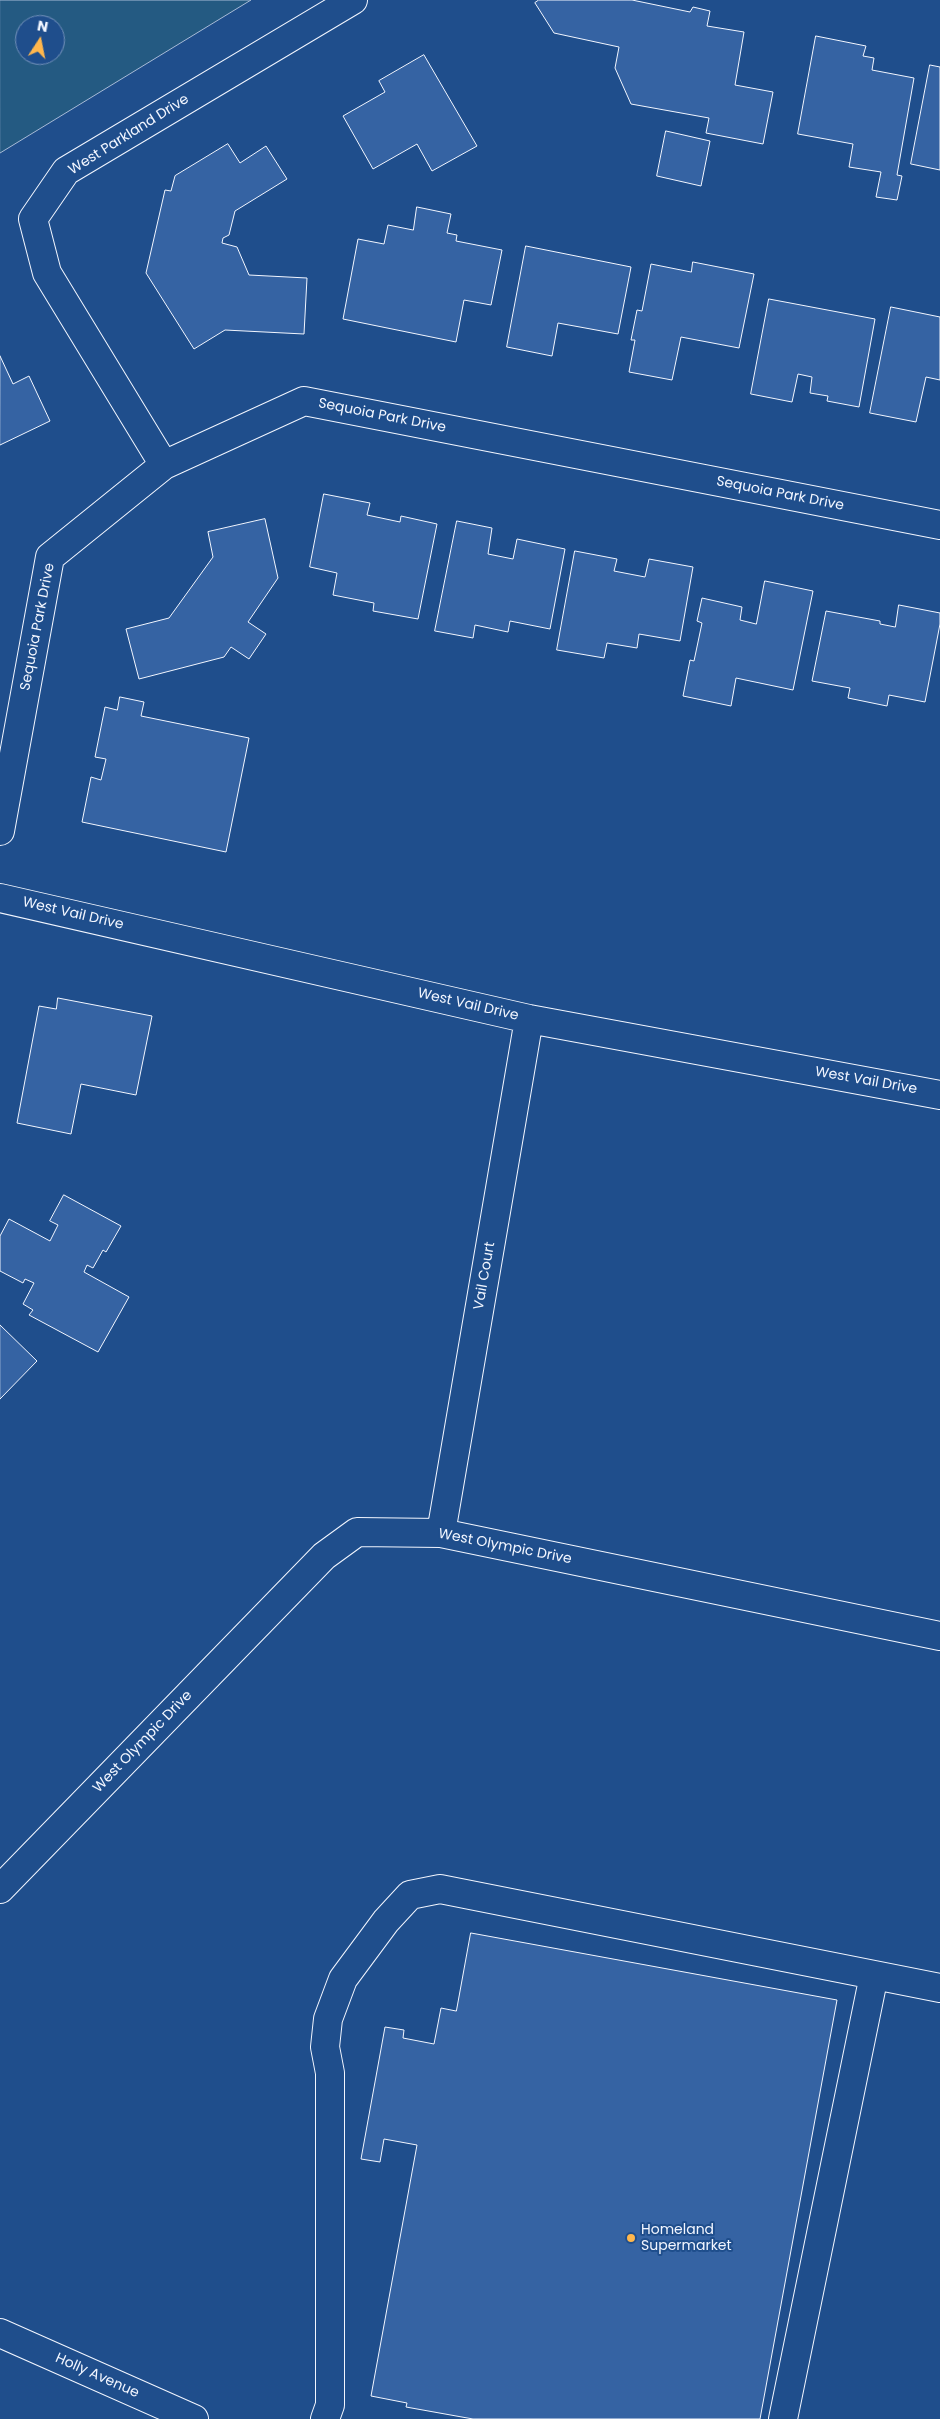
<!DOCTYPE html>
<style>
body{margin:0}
#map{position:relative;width:940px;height:2419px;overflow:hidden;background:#1f4e8c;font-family:Poppins,sans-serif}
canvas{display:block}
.north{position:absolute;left:15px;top:15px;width:50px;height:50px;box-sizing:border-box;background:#1f4e8c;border:1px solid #7391ba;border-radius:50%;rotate:11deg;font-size:14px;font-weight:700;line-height:20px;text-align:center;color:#f2f6ff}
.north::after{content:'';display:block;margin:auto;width:18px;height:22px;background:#ffb74d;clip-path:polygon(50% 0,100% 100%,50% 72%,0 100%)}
</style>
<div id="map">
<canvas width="940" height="2419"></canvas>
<div class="north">N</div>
</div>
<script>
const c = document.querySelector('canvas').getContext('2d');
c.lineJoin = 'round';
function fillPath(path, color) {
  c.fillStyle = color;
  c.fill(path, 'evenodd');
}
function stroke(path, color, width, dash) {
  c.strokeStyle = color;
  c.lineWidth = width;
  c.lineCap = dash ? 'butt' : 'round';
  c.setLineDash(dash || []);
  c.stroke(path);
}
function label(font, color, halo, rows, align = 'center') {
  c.font = font + ' Poppins,sans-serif';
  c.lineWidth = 4;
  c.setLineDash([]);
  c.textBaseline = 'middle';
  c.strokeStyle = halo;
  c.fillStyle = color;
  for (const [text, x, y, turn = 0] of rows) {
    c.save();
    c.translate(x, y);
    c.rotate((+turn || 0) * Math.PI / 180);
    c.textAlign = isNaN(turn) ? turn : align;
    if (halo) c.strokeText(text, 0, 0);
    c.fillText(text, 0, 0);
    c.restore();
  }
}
const green = new Path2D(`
 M0,0H251L0,153ZM25,25H55V55H25Z`);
const building = new Path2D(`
 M539,0H632L690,12L693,7L710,11L707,26L744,32L735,85L773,92L763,144L706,133L709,118L631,104L615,68L619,47L554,33L535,3Z
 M816,36L866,46L863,56L874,58L872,70L914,78L897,175L902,176L897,200L876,197L881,172L849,167L853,144L798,134Z
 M424,55L477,146L432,171L417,144L373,169L343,116L385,92L379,81Z
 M930,65L940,67V170L911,164Z
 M666,131L710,141L701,186L657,176Z
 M228,144L240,163L266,146L287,179L235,211L229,235L223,238L222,243L237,247L249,275L307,278L304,334L225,330L194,349L146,273L165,190L171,191L175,176Z
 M417,207L451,214L447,233L457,235L456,241L502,250L491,305L464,300L456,342L343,319L358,239L384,244L388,225L413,230Z
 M526,246L631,267L618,334L558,323L552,356L507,347Z
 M693,262L754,274L739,348L681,337L672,380L629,372L635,340H631L637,310L642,311L651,264L691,272Z
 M769,299L875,319L859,407L827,401L828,396L810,393L812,377L798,374L792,402L751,394Z
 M891,307L940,317V380L926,377L916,422L870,413Z
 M0,356L13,384L29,376L50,421L0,445Z
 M324,494L370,503L367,515L400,522L401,516L437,524L418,619L373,611L374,603L333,595L337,573L310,567Z
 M265,519L278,578L248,622L266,634L249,659L231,647L224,657L139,679L126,629L169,618L213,557L208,532Z
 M457,521L492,528L488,554L513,559L517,539L565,549L550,629L510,621L508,632L475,625L473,638L435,631Z
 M575,551L617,559L614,571L645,577L649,559L693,567L680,641L639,634L637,648L607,643L604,658L557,650Z
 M765,581L813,591L793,690L736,678L731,706L683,696L690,660L694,661L702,623L697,621L702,598L742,607L740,620L756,624Z
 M899,605L940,613V624L925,702L889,695L887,706L848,698L850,688L812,681L826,611L880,621V624L895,627Z
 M120,697L144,702L141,716L249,738L226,852L82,822L91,777L101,780L106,759L95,757L105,707L117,710Z
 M58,998L152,1016L136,1095L81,1084L71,1134L17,1123L39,1006L56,1009Z
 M64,1195L121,1226L106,1252L103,1250L93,1268L87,1265L84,1272L129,1297L98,1352L29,1315L33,1310L23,1304L34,1283L25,1279L23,1283L0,1271V1236L9,1219L50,1241L58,1225L50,1221Z
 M0,1325L37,1361L0,1399Z
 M471,1933L837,2000L760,2419H473L406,2407L407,2403L371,2396L417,2145L384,2139L380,2162L361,2159L385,2027L404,2030L403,2038L434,2044L441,2008L456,2011Z`);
const minor = new Path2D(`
 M164,465L47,273L33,219L66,171L353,0
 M0,831L50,557L164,465L304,401L940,525
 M0,898L529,1019L940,1095
 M441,1533L529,1019
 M0,1889L324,1556L357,1532L441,1533L940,1636
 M0,2333L194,2419
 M325,2419L330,2405V2073L325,2047L328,2019L343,1979L386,1921L410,1895L440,1889L940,1988
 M783,2419L874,1975`);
const markers = [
 [631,2238,5,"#ffb74d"]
];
const streetNames = [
 ["West Parkland Drive",129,135,-32],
 ["Sequoia Park Drive",382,416,11],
 ["Sequoia Park Drive",780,494,11],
 ["Sequoia Park Drive",38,627,-79],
 ["West Vail Drive",73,914,13],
 ["West Vail Drive",468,1005,13],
 ["West Vail Drive",866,1081,10],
 ["Vail Court",485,1276,-80],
 ["West Olympic Drive",505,1547,11],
 ["West Olympic Drive",143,1742,-46],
 ["Holly Avenue",97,2376,24]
];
const poiNames = [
 ["Homeland",641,2230],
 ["Supermarket",641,2246]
];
fillPath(green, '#245a82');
stroke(green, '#a8bbd7', 1);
fillPath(building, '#3563a3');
stroke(building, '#f2f6ff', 1);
stroke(minor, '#f2f6ff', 30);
stroke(minor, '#1f4e8c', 28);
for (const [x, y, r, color] of markers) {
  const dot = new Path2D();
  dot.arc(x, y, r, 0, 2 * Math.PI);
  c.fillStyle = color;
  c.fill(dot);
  stroke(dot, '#1f4e8c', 2);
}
label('14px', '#f2f6ff', '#1f4e8c', streetNames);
label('14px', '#f2f6ff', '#1f4e8c', poiNames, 'left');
</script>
